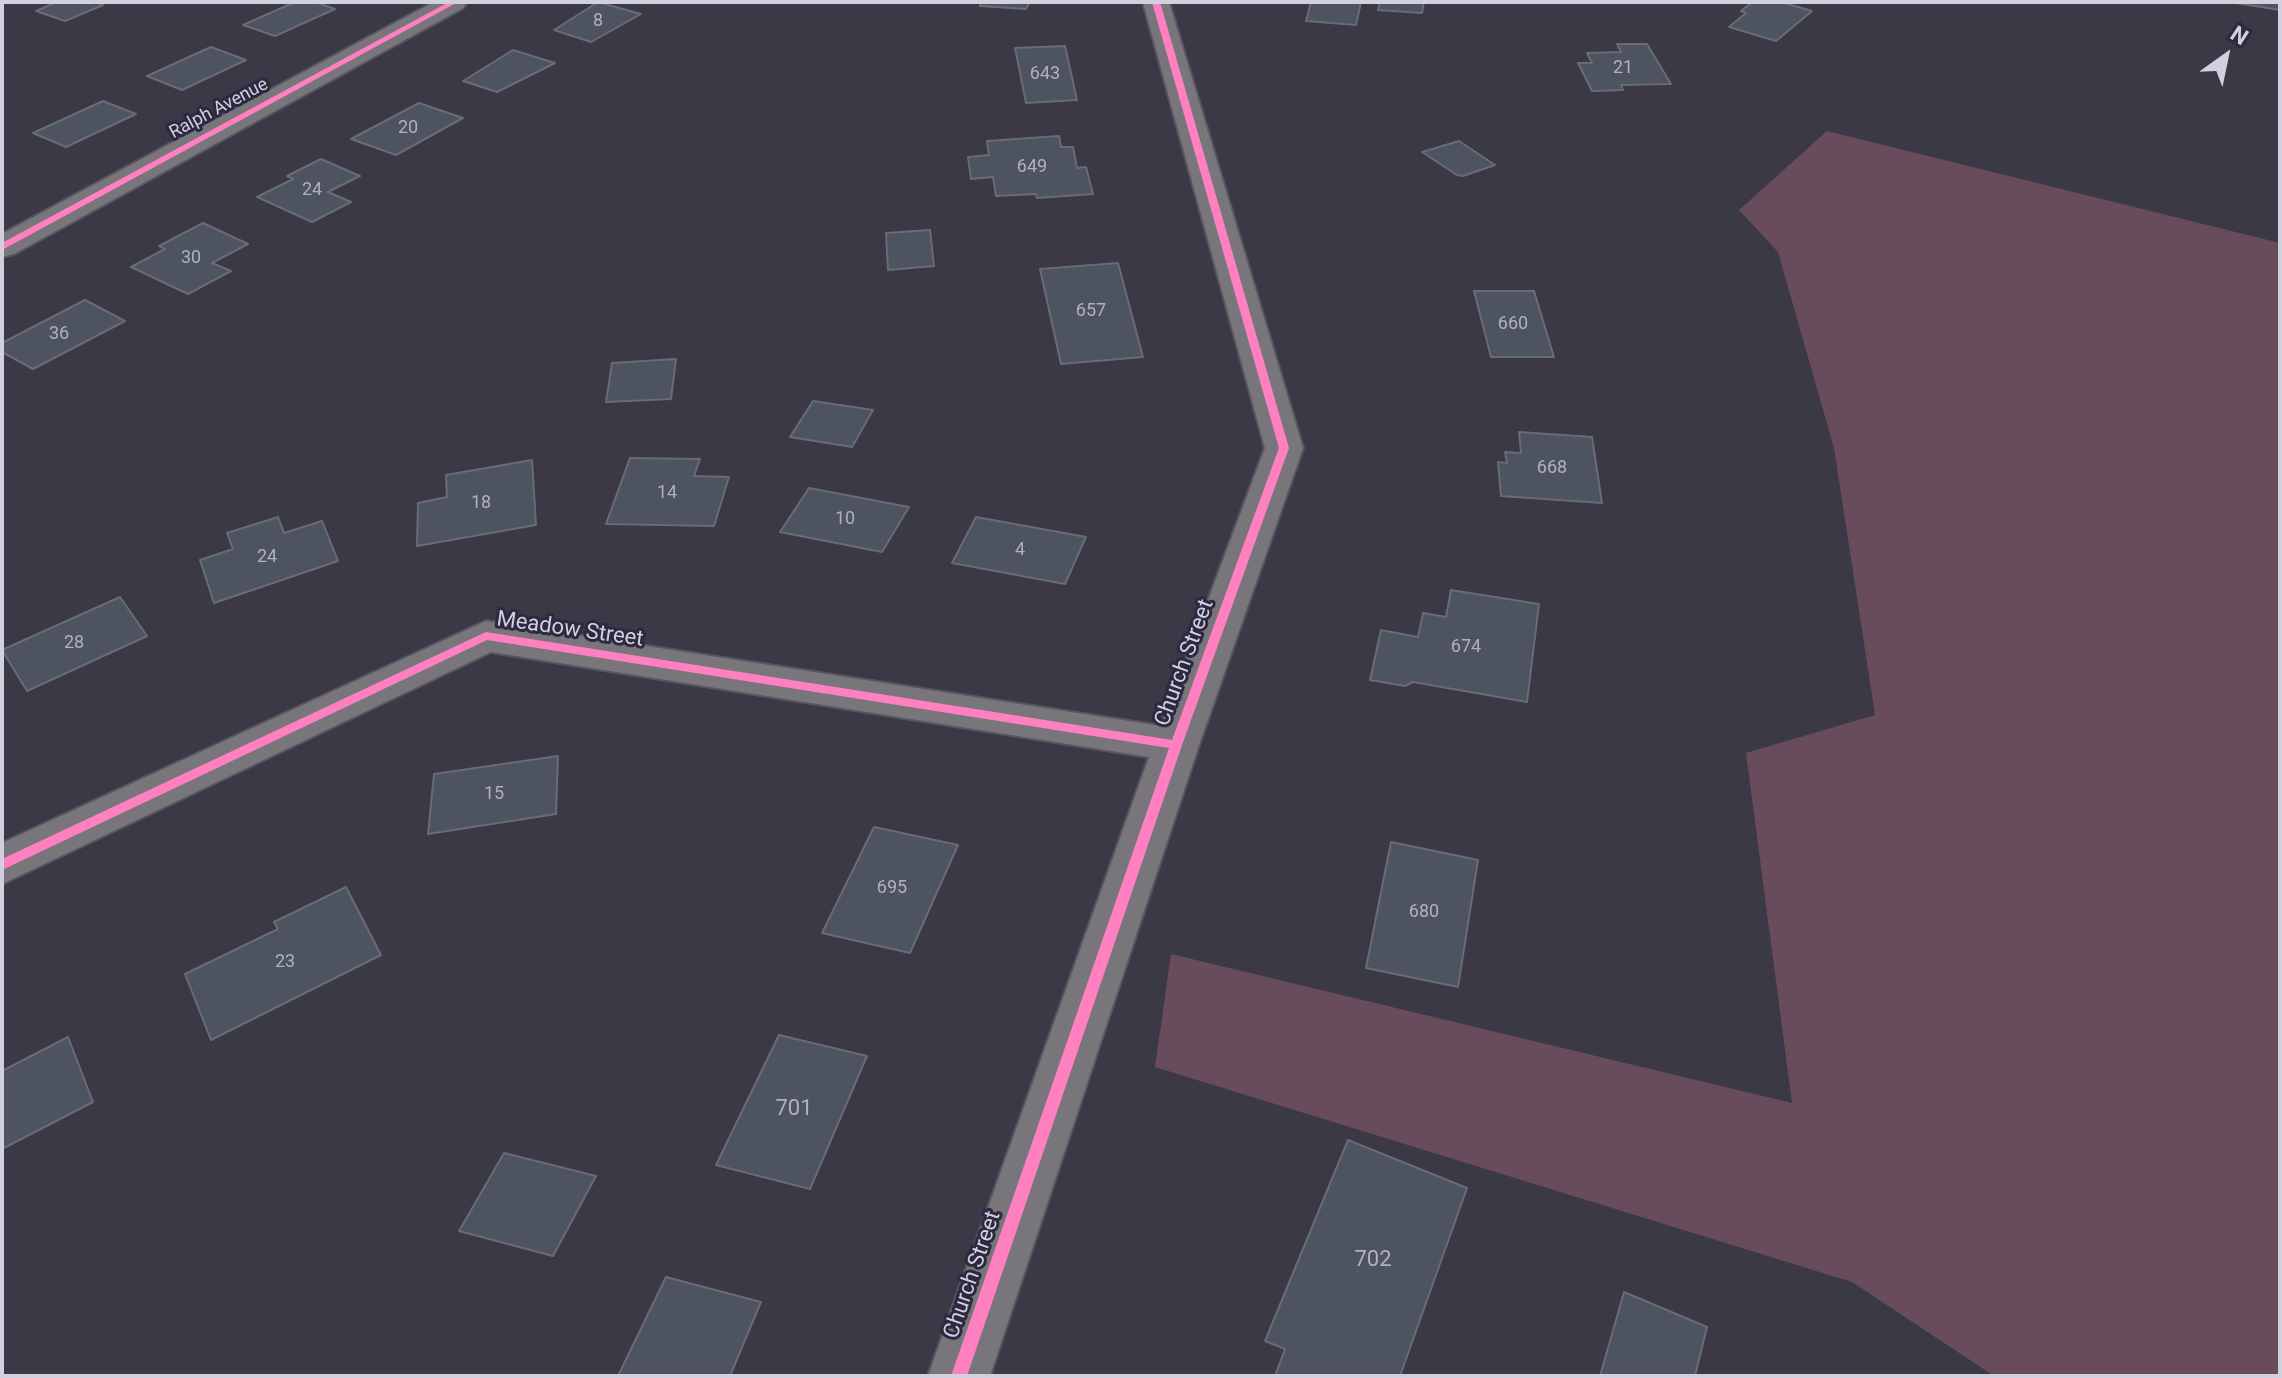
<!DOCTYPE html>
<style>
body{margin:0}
#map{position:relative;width:2282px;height:1378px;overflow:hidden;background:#3a3945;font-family:Roboto,sans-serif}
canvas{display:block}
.frame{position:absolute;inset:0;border:4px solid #d1d0df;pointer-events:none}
.north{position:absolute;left:2186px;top:16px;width:80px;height:80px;-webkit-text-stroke:6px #2c2940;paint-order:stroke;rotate:33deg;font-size:22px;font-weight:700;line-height:32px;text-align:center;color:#d1d0df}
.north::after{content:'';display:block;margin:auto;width:28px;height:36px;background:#d1d0df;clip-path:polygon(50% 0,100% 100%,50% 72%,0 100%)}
</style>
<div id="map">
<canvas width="2282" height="1378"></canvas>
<div class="frame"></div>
<div class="north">N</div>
</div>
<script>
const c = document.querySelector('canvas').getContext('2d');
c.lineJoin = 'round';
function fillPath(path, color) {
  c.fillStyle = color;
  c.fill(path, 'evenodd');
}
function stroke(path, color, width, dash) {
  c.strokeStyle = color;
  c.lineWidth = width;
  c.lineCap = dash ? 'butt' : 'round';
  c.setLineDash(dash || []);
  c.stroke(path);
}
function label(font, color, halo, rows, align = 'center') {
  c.font = font + ' Roboto,sans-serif';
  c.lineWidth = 6;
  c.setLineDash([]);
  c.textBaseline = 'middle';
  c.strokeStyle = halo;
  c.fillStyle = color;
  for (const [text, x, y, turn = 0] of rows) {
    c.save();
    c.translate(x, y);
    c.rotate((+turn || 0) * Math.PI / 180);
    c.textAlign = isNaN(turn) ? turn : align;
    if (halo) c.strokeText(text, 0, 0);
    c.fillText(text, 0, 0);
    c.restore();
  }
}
const green = new Path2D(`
 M1827,131L2280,243V1376H1994L1852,1282L1155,1067L1171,954L1792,1103L1746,753L1875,715L1834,448L1778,252L1739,210Z`);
const building = new Path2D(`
 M57,2H95L103,5L65,21L36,11Z
 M295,2H315L335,9L275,36L243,25Z
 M598,2L641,14L591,42L554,30Z
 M981,2H1030L1026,9L980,6Z
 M1311,2H1361L1356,25L1306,21Z
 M1380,2H1424L1422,13L1378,10Z
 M1760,2H1781L1812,11L1776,41L1729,27L1746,13L1741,11L1751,3Z
 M2230,2H2280V10Z
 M1617,44H1647L1671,84L1621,85L1623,90L1592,91L1578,63H1592L1587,53L1621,52Z
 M1065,46L1077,100L1026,103L1015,48Z
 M211,47L246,60L182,90L147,76Z
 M513,50L555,63L497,92L463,81Z
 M103,101L136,114L66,147L33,133Z
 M419,103L463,118L396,155L351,139Z
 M1059,136L1061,147H1073L1077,168L1086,167L1093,194L1037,198L1036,194L996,196L993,177L971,179L968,157L989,155L987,141Z
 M1459,141L1495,165L1463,176L1457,175L1422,152Z
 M321,159L360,176L328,192L351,202L312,222L257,197L293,179L287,176Z
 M203,223L248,244L212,263L231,271L188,294L131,267L165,249L159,246Z
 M930,230L934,266L888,270L886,233Z
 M1118,263L1143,357L1061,364L1040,269Z
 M1474,291H1534L1554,357H1491Z
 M85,300L125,321L33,369L2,352V343Z
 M676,359L671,399L606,402L612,363Z
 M813,401L873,410L852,447L790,437Z
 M1519,432L1592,437L1602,503L1501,496L1498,462L1507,463L1505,452L1521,453Z
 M630,458L700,459L694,476L729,477L714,526L606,524Z
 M532,460L536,525L417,546L418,503L447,497L446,475Z
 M809,488L909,507L882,552L780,532Z
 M278,517L284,533L322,521L338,561L214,603L200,560L233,549L227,533Z
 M976,517L1086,537L1065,584L952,563Z
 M1451,590L1539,604L1527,702L1413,682L1405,686L1370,680L1381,630L1418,637L1423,613L1446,617Z
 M120,597L147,636L27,691L2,650Z
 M558,756L556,814L428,834L434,774Z
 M874,827L958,845L910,953L822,933Z
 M1391,842L1478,860L1458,987L1366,968Z
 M346,887L381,955L211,1040L185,974L278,929L274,922Z
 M779,1035L867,1056L810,1189L716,1165Z
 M68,1037L93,1102L2,1149V1071Z
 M1348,1140L1467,1188L1400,1376H1275L1285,1349L1265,1341Z
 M504,1153L596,1176L553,1256L459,1231Z
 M666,1277L761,1302L730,1376H618Z
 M1624,1292L1707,1327L1695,1376H1600Z`);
const minor = new Path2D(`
 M434,2H467L463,8L14,254L2,257V234Z
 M1143,2H1169L1303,448L1199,745L990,1376H928L1149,757L491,652L2,884V843L486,621L1161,726L1265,448Z`);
const cycleway = new Path2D(`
 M449,2H458L2,250V243Z
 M1152,2H1160L1289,448L1182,745L967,1376H951L1169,748L487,640L2,870V859L486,632L1172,740L1279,448Z`);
const numberNames = [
 ["8",598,21],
 ["21",1623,68],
 ["643",1045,74],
 ["20",408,128],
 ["649",1032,167],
 ["24",312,190],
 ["30",191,258],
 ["657",1091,311],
 ["660",1513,324],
 ["36",59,334],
 ["668",1552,468],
 ["14",667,493],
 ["18",481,503],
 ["10",845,519],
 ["4",1020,550],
 ["24",267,557],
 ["28",74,643],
 ["674",1466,647],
 ["15",494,794],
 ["695",892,888],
 ["680",1424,912],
 ["23",285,962]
];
const farStreetnames = [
 ["Ralph Avenue",219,109,-28]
];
const streetNames = [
 ["Meadow Street",570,630,8],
 ["Church Street",1185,663,-70],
 ["Church Street",973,1275,-71]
];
const nearNumbernames = [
 ["701",794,1109],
 ["702",1373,1260]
];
fillPath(green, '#694c5b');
fillPath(building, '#4e5360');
stroke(building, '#696b75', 2);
stroke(minor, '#565560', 4);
fillPath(minor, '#79767b');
fillPath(cycleway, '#ff80c0');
label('18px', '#b0b1bf', null, numberNames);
label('18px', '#d1d0df', '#2c2940', farStreetnames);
label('22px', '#d1d0df', '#2c2940', streetNames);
label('22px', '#b0b1bf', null, nearNumbernames);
</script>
